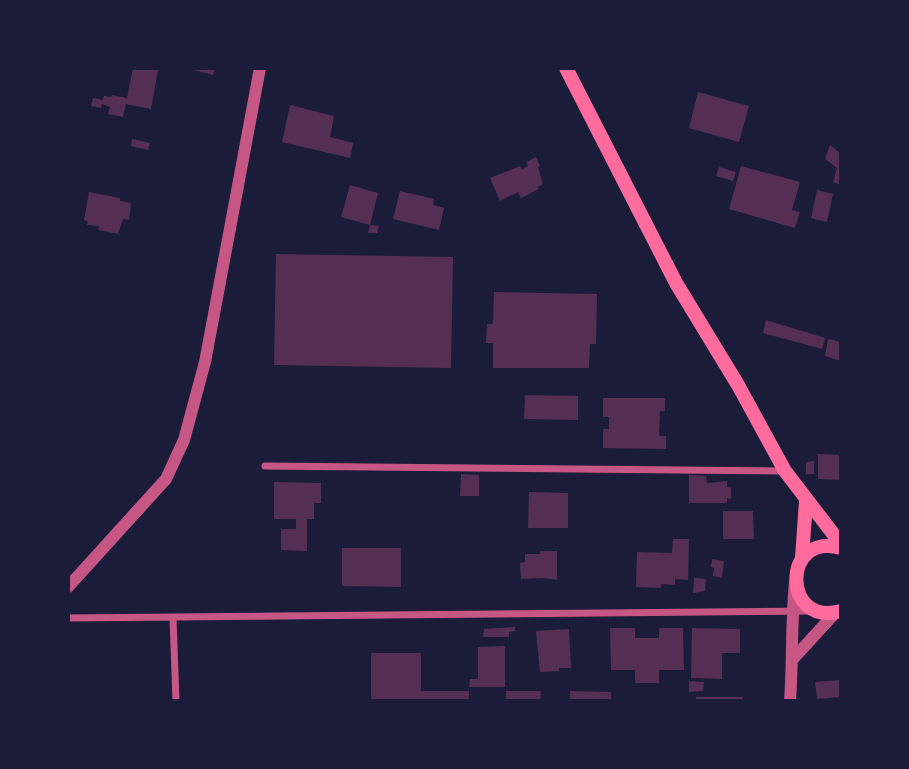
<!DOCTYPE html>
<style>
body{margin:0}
#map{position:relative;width:909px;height:769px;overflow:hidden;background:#1b1b3a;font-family:Ubuntu,sans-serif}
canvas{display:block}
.frame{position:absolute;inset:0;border:70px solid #1b1b3a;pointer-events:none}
</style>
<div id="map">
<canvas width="909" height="769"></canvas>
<div class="frame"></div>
</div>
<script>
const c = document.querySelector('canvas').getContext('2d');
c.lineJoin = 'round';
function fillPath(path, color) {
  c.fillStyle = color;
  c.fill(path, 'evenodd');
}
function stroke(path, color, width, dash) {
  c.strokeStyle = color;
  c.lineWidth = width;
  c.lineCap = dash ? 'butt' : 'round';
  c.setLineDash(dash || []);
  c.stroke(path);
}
const building = new Path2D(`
 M133,68L158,70L151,109L126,104L123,117L108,114L110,107L102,104L101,108L91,106L93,98L103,100L104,96L111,97L112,95L127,98Z
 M185,68H215L213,75Z
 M698,92L749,106L739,142L689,128Z
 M290,105L334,116L330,137L353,143L350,158L282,142Z
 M132,139L150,143L148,150L131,146Z
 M830,145L841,154V185L833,182L837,168L825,159Z
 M536,157L540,166L538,167L543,184L538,187L539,189L521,198L518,192L500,201L490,178L520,166L522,169L528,166L526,162Z
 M741,166L800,182L792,210L800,212L795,228L729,209Z
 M719,167L736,172L733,181L716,176Z
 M350,185L378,193L370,225L341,217Z
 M817,190L833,194L827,222L811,218Z
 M400,191L434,199L433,205L444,208L439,230L393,219Z
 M89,192L120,198V201L131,203L129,220L123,219L118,234L98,230L99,226L87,225L88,222L84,220Z
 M370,225L379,226L377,233H368Z
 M276,254L453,257L451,368L274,365Z
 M494,292L597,294L596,344H590L589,368H493V343H486L487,324H493Z
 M766,320L825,338L822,349L763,333Z
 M828,339L841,342V361L825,356Z
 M525,395L578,396V420L524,419Z
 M603,398H665V411H660L659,436H666V449L603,448V429H609V417H603Z
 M818,454L841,455V480L818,479Z
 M814,461V474H806V462Z
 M461,474L479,475V496H460Z
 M689,475L706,476L707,483L727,481V487L731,488V499L727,498V503H689Z
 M274,482L321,483V503H314V519H307V551L281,550V529H296V519H274Z
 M529,492L568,493V528H528Z
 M723,511H753L754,539H723Z
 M673,539H689L688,580L675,579V585L661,584V588L636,587L637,552L672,553Z
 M342,548H401V587L342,586Z
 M540,551H557V580L543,578L521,579L520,563L525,562V554H540Z
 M712,559L724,561L722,578L713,576L714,568L711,567Z
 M694,578L706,579L705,591L693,593Z
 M515,627V631L509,632V637H483L484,629Z
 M610,628H635V638H659V628H683L684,670H659V683H635V670H611Z
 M692,628L740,629V653H722V679L691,678Z
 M569,629L571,668H559V671L540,672L536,631Z
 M505,646V687H469L470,679H478V647Z
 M371,653H421V691H469V701H371Z
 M841,680V697L817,699L815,682Z
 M689,681L704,682L703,691L689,692Z
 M506,691H541L540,701H506Z
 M570,691L611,692V701H570Z
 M696,697H743V701H696Z`);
const minor = new Path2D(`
 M265,466L784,471
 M68,618L813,611
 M173,618L176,701`);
const tertiary = new Path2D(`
 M68,587L166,479L184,440L205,362L260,68
 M793,659L835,613
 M790,701C793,661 791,622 795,582`);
const secondary = new Path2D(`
 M566,68L676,283L738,385L785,471L841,544
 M841,548C781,531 782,628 841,611
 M802,558L806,501`);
fillPath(building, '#542f53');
stroke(minor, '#c65784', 7);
stroke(tertiary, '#c65784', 12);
stroke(secondary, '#ff6b9d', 14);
</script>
